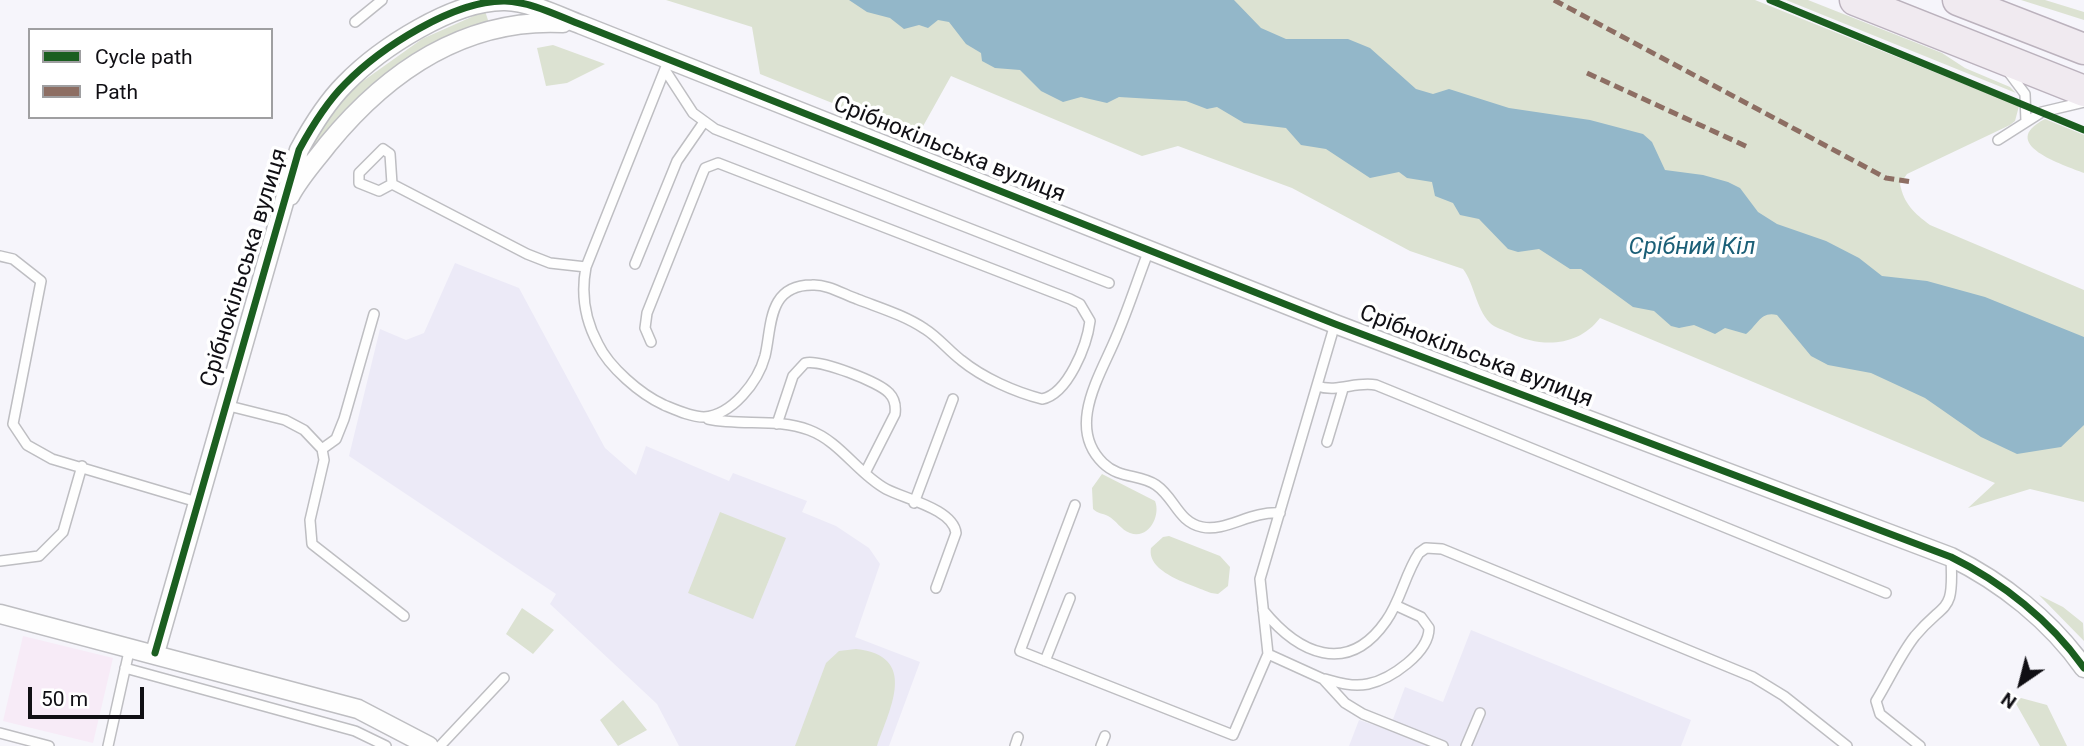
<!DOCTYPE html>
<meta charset="utf-8">
<style>
body{margin:0}
#map{position:relative;width:2084px;height:746px;overflow:hidden;background:#f6f5fb;font-family:Roboto,sans-serif}
canvas{display:block}
.legend{position:absolute;left:28px;top:28px;width:245px;height:91px;box-sizing:border-box;background:#fff;border:2px solid #9f9fa1;margin:0;padding:9px 12px;list-style:none;font-size:21px;color:#100f14}
.legend li{display:flex;align-items:center;gap:14px;height:35px}
.legend b{width:35px;border:2px solid #9f9fa1}
.north{position:absolute;left:1986px;top:648px;width:70px;height:70px;-webkit-text-stroke:5px #fff;paint-order:stroke;rotate:215deg;font-size:19px;font-weight:700;line-height:28px;text-align:center;color:#100f14}
.north::after{content:'';display:block;margin:auto;width:24px;height:32px;background:#100f14;clip-path:polygon(50% 0,100% 100%,50% 72%,0 100%)}
.scale{position:absolute;left:28px;top:687px;width:116px;height:32px;box-sizing:border-box;border:4px solid #100f14;border-top:0;padding-left:9px;font-size:21px;line-height:24px;white-space:nowrap;color:#100f14;-webkit-text-stroke:5px #fff;paint-order:stroke}
</style>
<div id="map">
<canvas width="2084" height="746"></canvas>
<ul class="legend">
<li><b style="height:9px;background:#1b5e20"></b>Cycle path</li>
<li><b style="height:9px;background:#8d6e63"></b>Path</li>
</ul>
<div class="north">N</div>
<div class="scale">50 m</div>
</div>
<script>
const c = document.querySelector('canvas').getContext('2d');
c.lineJoin = 'round';
function fillPath(path, color) {
  c.fillStyle = color;
  c.fill(path, 'evenodd');
}
function stroke(path, color, width, dash) {
  c.strokeStyle = color;
  c.lineWidth = width;
  c.lineCap = dash ? 'butt' : 'round';
  c.setLineDash(dash || []);
  c.stroke(path);
}
function label(font, color, halo, rows, align = 'center') {
  c.font = font + ' Roboto,sans-serif';
  c.lineWidth = 7;
  c.setLineDash([]);
  c.textBaseline = 'middle';
  c.strokeStyle = halo;
  c.fillStyle = color;
  for (const [text, x, y, turn = 0] of rows) {
    c.save();
    c.translate(x, y);
    c.rotate((+turn || 0) * Math.PI / 180);
    c.textAlign = isNaN(turn) ? turn : align;
    if (halo) c.strokeText(text, 0, 0);
    c.fillText(text, 0, 0);
    c.restore();
  }
}
const commercial = new Path2D(`
 M23,636L113,658L93,743L3,721Z`);
const built = new Path2D(`
 M455,263L519,288L605,448L636,475L646,446L729,481L733,473L807,501L802,512L836,526L869,548L880,564L855,637L920,662L889,746H679L657,704L550,604L556,594L349,456L380,329L406,340L424,333Z
 M1471,630L1691,720L1681,746H1349L1359,720L1389,730L1405,687L1443,702Z`);
const green = new Path2D(`
 M666,0H1755L2019,106L2015,121L2010,125L1907,174L1900,184C1904,204 1914,213 1930,225L2084,290V502L2030,489L1968,508L1995,483L1600,318C1578,347 1541,348 1510,333C1504,330 1495,328 1490,323C1475,307 1475,285 1463,269L1410,251L1292,188L1178,146L1142,156L951,76L917,137L760,74L752,27Z
 M1786,0H1808L1942,53L1965,68L2010,87L2016,93Z
 M2021,0H2045L2084,12V20Z
 M485,11L489,23L352,107L306,156L303,153L342,96L422,39Z
 M553,45L605,64L567,83L546,86L537,48Z
 M2045,119L2084,135V173C2064,165 1996,144 2045,119Z
 M1102,474L1155,501C1161,515 1149,540 1130,533C1121,530 1116,520 1108,516C1102,513 1098,514 1093,509L1092,488Z
 M720,512L786,538L753,619L688,593Z
 M1169,536L1220,556L1230,567L1228,586L1218,594L1211,593C1193,585 1146,573 1151,548L1163,537Z
 M2039,595L2063,607L2083,623L2084,641Z
 M522,608L554,630L533,654L506,634Z
 M856,649C919,656 890,708 877,746H795L826,663L839,651Z
 M2021,698L2047,705L2067,746H2040L2015,702Z
 M623,700L647,730L618,746L600,720Z`);
const water = new Path2D(`
 M849,0H1234L1261,28L1286,39H1348L1370,48L1416,89L1433,94L1449,89L1509,108L1590,120L1643,134L1652,142L1665,170L1703,175L1728,182L1740,188L1758,212L1777,224L1826,241L1859,258L1882,276L1927,281L1985,297L2084,337V425L2061,447L2017,454L1981,437L1925,398L1871,373L1828,365L1811,356L1777,315C1760,311 1758,325 1746,334L1725,328L1715,334L1694,325L1679,328L1671,326L1654,311L1633,307L1581,269H1570L1539,249L1518,252L1508,249L1479,219L1460,215L1453,203L1435,196L1432,182L1407,178L1399,172L1370,178L1326,149L1301,145L1286,128L1244,123L1217,107L1207,109L1186,101L1119,97L1107,103L1081,97L1063,102L1041,91L1020,70L995,68L982,61L981,53L966,44L949,22L938,20L928,28L919,25L904,29L890,18L867,12Z`);
const service = new Path2D(`
 M355,22L382,0
 M665,70L693,113L715,129L1109,283
 M2007,70L2025,94L2026,122
 M1998,140L2042,112L2084,102
 M392,184L379,191L359,183V173L383,149L390,154L392,184L527,254L550,263L586,267
 M1149,250C1138,278 1129,307 1117,335C1102,373 1065,426 1103,463C1119,479 1140,474 1156,485C1175,498 1178,522 1202,527C1226,532 1250,511 1280,513
 M0,256L13,259L41,281L13,424L27,445L52,459L197,502
 M635,264L677,161L704,122
 M1335,324L1260,579L1268,654L1323,679L1345,703L1363,714L1443,746
 M651,342L645,328L647,313L702,175L705,168L718,163L1070,299L1080,304L1090,321C1087,345 1068,394 1042,399C1015,392 983,378 961,360C949,351 938,337 925,329C904,315 880,308 857,299C843,294 827,284 812,285C767,285 772,327 765,356C758,382 732,415 704,417C691,417 676,410 664,405C640,394 609,367 598,344C585,320 581,293 586,267L669,59
 M1317,386C1338,393 1355,381 1376,385L1886,593
 M225,405L285,420L304,430L322,449L324,460L310,520L312,544L404,616
 M708,419C742,426 777,418 809,430C841,442 857,473 886,489C905,499 953,509 956,533L936,588
 M777,424L793,376L805,363C820,359 879,382 889,393C895,399 896,406 895,414L865,473
 M1327,442L1343,389
 M322,449L336,439L344,419L374,314
 M914,503L953,399
 M1075,505L1020,651L1233,735L1268,654
 M0,561L39,556L63,532L82,466
 M1263,610C1298,653 1347,677 1386,621C1401,600 1405,574 1419,553L1426,548L1442,549L1753,677L1784,696L1847,746
 M1045,661L1070,598
 M125,668L355,731L386,746
 M1325,679C1339,683 1353,687 1368,684C1391,679 1429,653 1429,628L1421,617L1395,605
 M0,733L49,746
 M108,746L130,647
 M440,746L504,678
 M1015,746L1018,737
 M1101,746L1105,736
 M1466,746L1480,713
 M1920,746L1880,714L1876,701C1889,680 1900,655 1915,636C1946,599 1954,616 1951,558`);
const minor = new Path2D(`
 M290,196C300,177 315,161 328,144C387,72 465,18 563,23
 M0,614L358,709L429,746
 M155,653L299,150C312,126 326,103 345,84C380,48 454,0 505,1C532,2 558,16 582,25L1335,324L1951,557C2002,582 2051,621 2084,668`);
const trunk = new Path2D(`
 M1855,0L2084,91
 M1958,0L2084,49`);
const quiet = new Path2D(`
 M1554,0L1886,178L1912,182
 M1587,73L1750,148`);
const cycleway = new Path2D(`
 M1770,0L2084,130
 M155,653L299,150C312,126 326,103 345,84C380,48 454,0 505,1C532,2 558,16 582,25L1335,324L1951,557C2002,582 2051,621 2084,668`);
const streetNames = [
 ["Срібнокільська вулиця",949,150,22],
 ["Срібнокільська вулиця",245,268,-73],
 ["Срібнокільська вулиця",1476,357,21]
];
const waterNames = [
 ["Срібний Кіл",1692,248]
];
fillPath(commercial, '#f7ebf7');
fillPath(built, '#eceaf7');
fillPath(green, '#dce2d2');
fillPath(water, '#93b7c9');
stroke(service, '#bebec2', 12);
stroke(minor, '#bebec2', 21);
stroke(trunk, '#bbb2bd', 33);
stroke(service, '#fefefe', 9);
stroke(minor, '#fefefe', 18);
stroke(trunk, '#f0eaf0', 30);
stroke(quiet, '#8d6e63', 5, [10, 5]);
stroke(cycleway, '#1b5e20', 7);
label('23px', '#100f14', '#fff', streetNames);
label('italic 24px', '#1b5f77', '#fff', waterNames);
</script>
